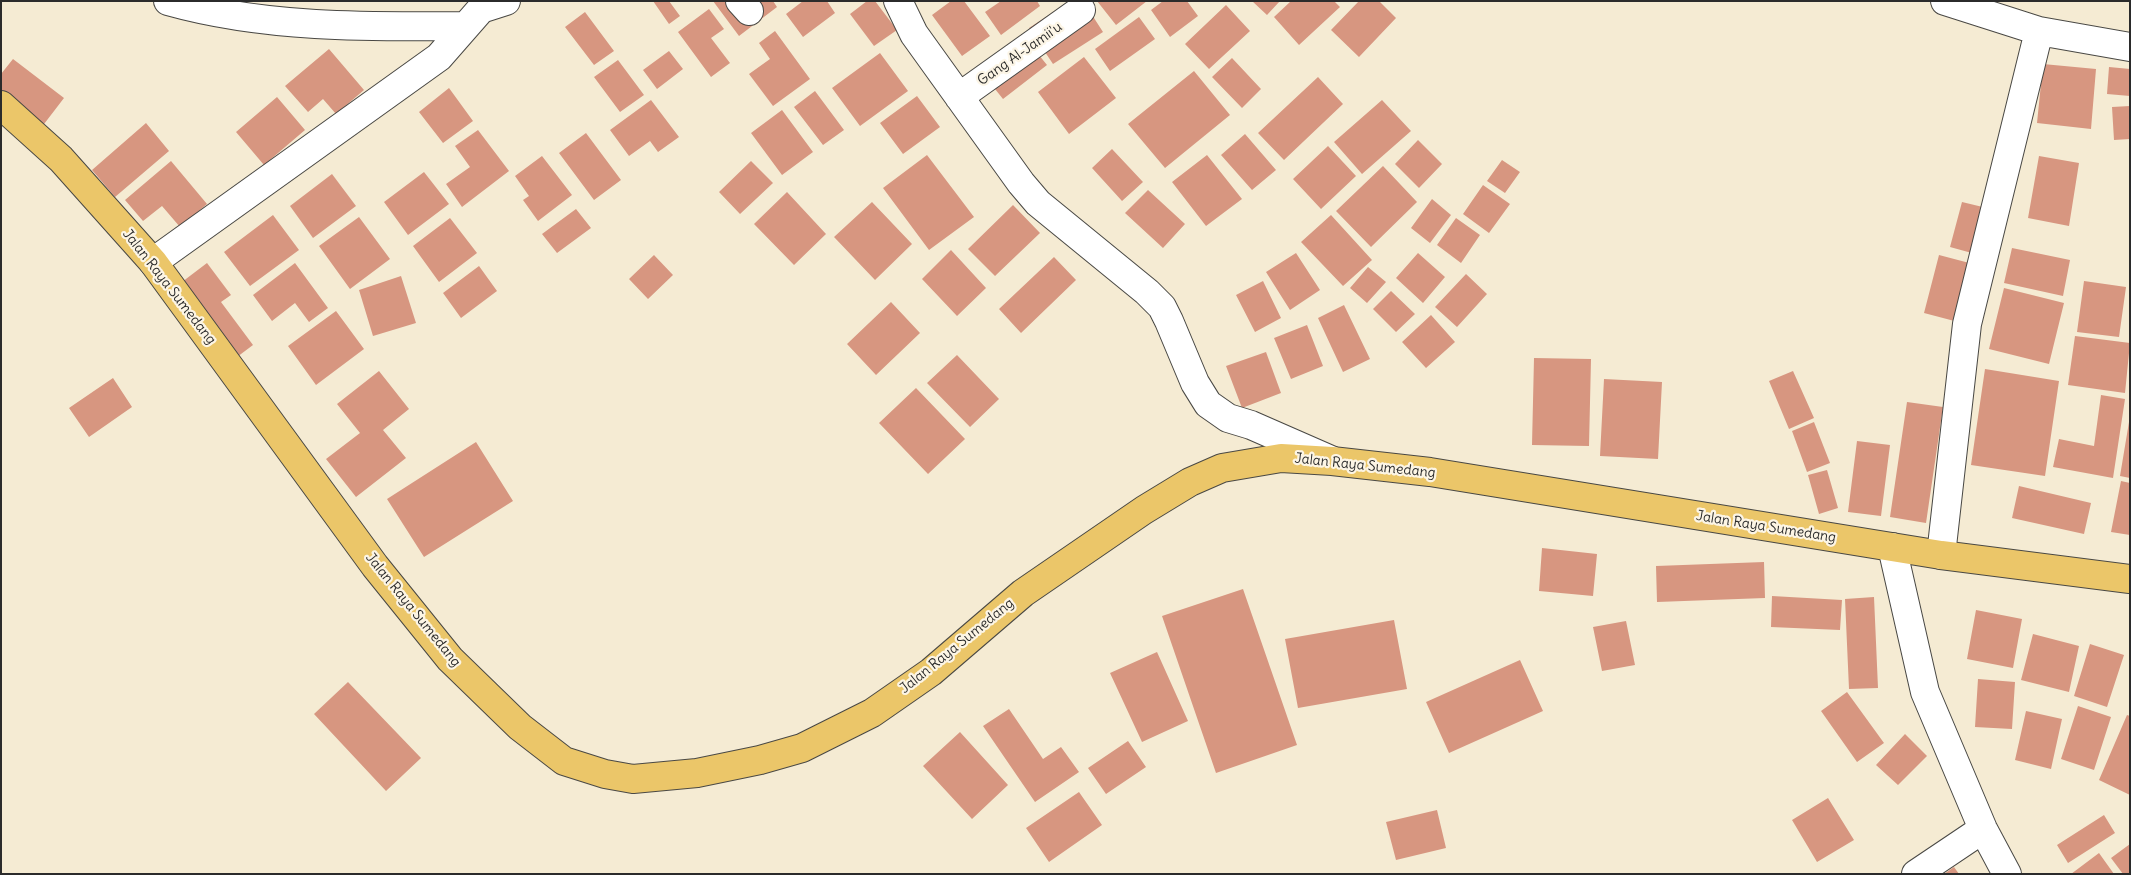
<!DOCTYPE html>
<style>
body{margin:0}
#map{position:relative;width:2131px;height:875px;overflow:hidden;background:#f5ebd3;font-family:Delius,sans-serif}
canvas{display:block}
.frame{position:absolute;inset:0;border:2px solid #2b2b2b;pointer-events:none}
</style>
<div id="map">
<canvas width="2131" height="875"></canvas>
<div class="frame"></div>
</div>
<script>
const c = document.querySelector('canvas').getContext('2d');
c.lineJoin = 'round';
function fillPath(path, color) {
  c.fillStyle = color;
  c.fill(path, 'evenodd');
}
function stroke(path, color, width, dash) {
  c.strokeStyle = color;
  c.lineWidth = width;
  c.lineCap = dash ? 'butt' : 'round';
  c.setLineDash(dash || []);
  c.stroke(path);
}
function label(font, color, halo, rows, align = 'center') {
  c.font = font + ' Delius,sans-serif';
  c.lineWidth = 4.5;
  c.setLineDash([]);
  c.textBaseline = 'middle';
  c.strokeStyle = halo;
  c.fillStyle = color;
  for (const [text, x, y, turn = 0] of rows) {
    c.save();
    c.translate(x, y);
    c.rotate((+turn || 0) * Math.PI / 180);
    c.textAlign = isNaN(turn) ? turn : align;
    if (halo) c.strokeText(text, 0, 0);
    c.fillText(text, 0, 0);
    c.restore();
  }
}
const building = new Path2D(`
 M653,1H669L680,16L669,24Z
 M713,1H773L777,7L739,36Z
 M803,1H827L835,13L803,37L786,14Z
 M867,1H875L897,30L874,46L850,14Z
 M951,1H964L990,36L962,56L932,15Z
 M1001,1H1037L1040,6L1001,35L985,12Z
 M1070,1H1083L1103,32L1053,64L1029,28Z
 M1097,1H1147L1116,25Z
 M1163,1H1187L1198,16L1170,37L1151,10Z
 M1252,1H1280L1267,15Z
 M1291,1H1334L1340,7L1299,45L1274,17Z
 M1359,1H1379L1396,18L1359,57L1331,30Z
 M1226,5L1250,31L1209,69L1185,44Z
 M709,9L724,29L711,38L730,63L711,77L678,32Z
 M585,12L614,51L594,65L565,27Z
 M1139,17L1155,39L1110,71L1095,49Z
 M775,31L810,79L773,106L749,74L770,59L759,43Z
 M1022,34L1047,65L1003,99L979,69Z
 M329,49L364,90L336,114L323,99L308,112L285,86Z
 M669,51L683,69L657,89L643,70Z
 M880,53L908,91L860,126L832,88Z
 M1084,57L1116,98L1069,134L1038,92Z
 M1232,58L1261,89L1242,108L1212,77Z
 M13,59L64,98L41,128L1,97V74Z
 M618,60L644,95L620,112L594,77Z
 M2043,64L2096,69L2091,129L2037,123Z
 M2109,67L2130,69V96L2107,94Z
 M1194,71L1230,115L1165,168L1128,124Z
 M1318,77L1343,104L1284,160L1258,133Z
 M449,88L473,121L443,143L419,112Z
 M815,91L844,130L823,145L794,107Z
 M917,96L940,127L903,154L880,123Z
 M277,97L305,130L264,165L236,132Z
 M651,100L679,137L658,152L650,141L629,156L610,130Z
 M1382,100L1411,131L1362,174L1334,142Z
 M2130,106V139L2114,140L2112,107Z
 M782,110L813,152L782,175L751,133Z
 M146,123L169,151L115,197L92,170Z
 M478,130L509,171L462,207L446,184L470,167L455,146Z
 M586,133L621,180L594,200L559,153Z
 M1245,134L1276,170L1252,190L1221,155Z
 M1418,140L1442,164L1419,188L1395,164Z
 M1328,146L1356,176L1321,209L1293,179Z
 M1112,149L1143,182L1122,201L1092,168Z
 M927,155L974,217L929,250L883,188Z
 M1207,155L1242,199L1206,226L1172,182Z
 M542,156L572,195L538,221L523,200L529,196L515,176Z
 M2039,156L2079,163L2069,226L2028,218Z
 M1502,160L1520,172L1505,193L1487,181Z
 M171,161L207,204L180,227L162,206L143,221L125,200Z
 M751,161L773,183L740,214L719,192Z
 M1383,166L1417,202L1371,247L1336,211Z
 M424,172L449,204L408,235L384,202Z
 M332,174L356,206L313,238L290,206Z
 M1483,185L1510,204L1489,233L1463,214Z
 M1148,190L1185,224L1163,248L1125,213Z
 M787,192L826,234L794,265L754,224Z
 M1432,199L1451,215L1430,243L1411,228Z
 M872,202L912,244L875,280L834,237Z
 M1962,202L1991,209L1979,255L1950,247Z
 M1013,205L1040,233L995,276L968,249Z
 M576,209L591,228L557,253L542,234Z
 M273,215L299,250L250,286L224,252Z
 M1331,215L1372,260L1343,286L1301,242Z
 M359,217L390,259L350,289L319,246Z
 M450,218L477,253L439,282L413,246Z
 M1456,218L1480,235L1461,263L1437,245Z
 M2012,248L2070,260L2063,296L2004,283Z
 M951,250L986,288L957,316L922,279Z
 M1296,253L1320,290L1290,310L1266,272Z
 M1418,253L1445,277L1423,303L1396,278Z
 M654,255L673,275L648,299L629,279Z
 M1939,255L1977,265L1962,323L1924,313Z
 M1054,257L1076,280L1021,333L999,309Z
 M207,263L231,295L221,302L253,345L233,360L178,285Z
 M295,263L328,308L309,322L295,303L272,321L253,295Z
 M479,266L497,291L461,318L443,293Z
 M1368,267L1386,282L1367,303L1350,288Z
 M1466,274L1487,294L1457,327L1435,307Z
 M401,276L416,323L373,336L359,290Z
 M1263,281L1281,318L1255,332L1236,295Z
 M2084,281L2126,287L2119,337L2077,332Z
 M2004,288L2064,303L2049,364L1989,349Z
 M1391,291L1415,314L1396,332L1373,309Z
 M891,302L920,333L876,375L847,344Z
 M1344,305L1370,359L1343,372L1318,318Z
 M336,311L364,349L316,385L288,346Z
 M1431,315L1455,342L1426,368L1402,342Z
 M1307,325L1323,366L1291,379L1274,338Z
 M2075,336L2130,343L2125,393L2068,385Z
 M1266,352L1281,393L1242,408L1226,366Z
 M957,355L999,399L970,427L927,383Z
 M1534,358L1591,359L1589,446L1532,445Z
 M1985,369L2059,381L2045,476L1971,465Z
 M379,371L409,409L383,430L406,458L356,497L326,459L360,433L337,404Z
 M1793,371L1814,418L1789,429L1769,381Z
 M113,378L132,407L89,437L69,408Z
 M1604,379L1662,382L1658,459L1600,456Z
 M916,388L965,439L928,474L879,423Z
 M2101,395L2125,399L2113,478L2053,467L2059,439L2094,446Z
 M1907,402L1943,407L1926,523L1890,517Z
 M1814,422L1830,463L1807,472L1792,431Z
 M2129,422H2130V478L2120,476Z
 M1857,441L1890,445L1881,516L1848,512Z
 M476,442L513,501L424,557L387,499Z
 M1827,470L1838,508L1819,514L1808,475Z
 M2121,481L2130,483V535L2111,532Z
 M2019,486L2091,503L2084,534L2012,518Z
 M1542,548L1597,554L1593,596L1539,591Z
 M1764,562L1765,598L1657,602L1656,566Z
 M1243,589L1297,745L1216,773L1162,616Z
 M1772,596L1842,600L1840,630L1771,627Z
 M1874,597L1878,688L1849,689L1845,599Z
 M1976,610L2022,619L2013,668L1967,659Z
 M1394,620L1407,689L1298,708L1285,639Z
 M1626,621L1635,665L1602,671L1593,627Z
 M2033,634L2079,646L2069,692L2021,680Z
 M2090,644L2124,655L2107,707L2074,696Z
 M1157,652L1188,721L1142,742L1110,673Z
 M1520,660L1543,711L1449,753L1426,702Z
 M1978,679L2015,682L2012,729L1975,727Z
 M348,682L421,758L386,791L314,714Z
 M1847,692L1884,743L1857,762L1821,711Z
 M2078,706L2111,717L2094,770L2061,759Z
 M1009,709L1043,759L1061,747L1079,772L1035,802L983,726Z
 M2026,711L2062,719L2051,769L2015,760Z
 M2127,715L2130,716V795L2099,780Z
 M960,732L1008,785L972,819L923,766Z
 M1905,734L1927,756L1898,785L1876,765Z
 M1128,741L1146,767L1106,794L1088,768Z
 M1079,792L1102,825L1049,862L1026,828Z
 M1828,798L1854,840L1817,862L1792,820Z
 M1437,810L1446,848L1396,860L1386,822Z
 M2104,815L2115,833L2068,863L2057,845Z
 M2130,844V874H2123L2111,858Z
 M2099,853L2114,874H2071Z
 M1954,867L1959,874H1944Z`);
const minor = new Path2D(`
 M168,1C264,28 366,27 465,26
 M740,1L749,11
 M898,1L914,34L1021,183L1038,203L1147,292L1162,307L1169,321L1195,383L1208,404L1228,418L1251,425L1331,460
 M1945,1L2039,31L2130,47
 M959,97L1081,10
 M153,262L439,57L481,9L506,1
 M1892,547L1925,692L1983,829L2007,874
 M1941,555L1967,324L2039,31
 M1916,874L1983,829`);
const highway = new Path2D(`
 M1,105L61,159L153,262L375,566L450,659L520,727L564,761L605,774L633,779L697,773L760,760L802,748L872,713L931,672L1023,593L1144,510L1190,482L1222,468L1281,458L1332,461L1430,472L1941,555L2130,579`);
const streetNames = [
 ["Gang Al-Jamii'u",1020,54,-35],
 ["Jalan Raya Sumedang",169,287,52],
 ["Jalan Raya Sumedang",1365,466,6],
 ["Jalan Raya Sumedang",1766,527,9],
 ["Jalan Raya Sumedang",413,610,51],
 ["Jalan Raya Sumedang",957,646,-39]
];
fillPath(building, '#d79680');
stroke(minor, '#494844', 30);
stroke(highway, '#494844', 30);
stroke(minor, '#fff', 28);
stroke(highway, '#ebc669', 28);
label('14px', '#2b2b2b', '#fcf5e5', streetNames);
</script>
